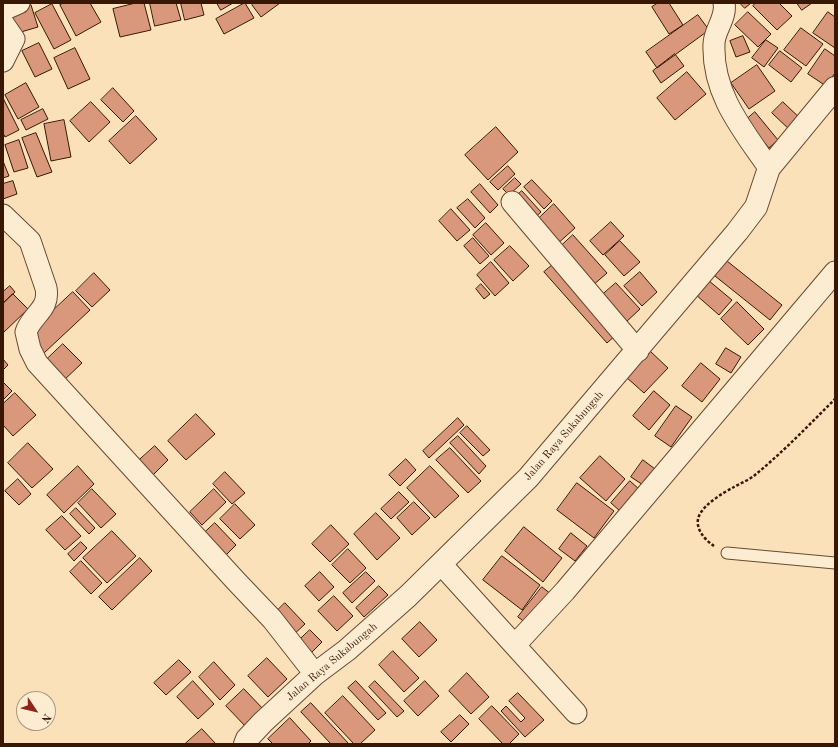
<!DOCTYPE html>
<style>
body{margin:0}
#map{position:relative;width:838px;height:747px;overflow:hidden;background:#fbe1b9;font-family:"Old Standard TT",serif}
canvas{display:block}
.frame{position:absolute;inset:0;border:4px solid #381805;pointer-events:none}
.north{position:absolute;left:16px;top:691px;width:40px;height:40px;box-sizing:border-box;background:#fcecd2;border:1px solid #ae9780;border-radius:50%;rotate:125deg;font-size:11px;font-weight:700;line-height:16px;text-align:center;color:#381805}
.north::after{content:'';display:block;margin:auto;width:14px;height:18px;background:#8f2418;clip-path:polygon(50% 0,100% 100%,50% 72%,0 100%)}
</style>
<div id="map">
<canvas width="838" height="747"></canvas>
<div class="frame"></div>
<div class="north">N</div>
</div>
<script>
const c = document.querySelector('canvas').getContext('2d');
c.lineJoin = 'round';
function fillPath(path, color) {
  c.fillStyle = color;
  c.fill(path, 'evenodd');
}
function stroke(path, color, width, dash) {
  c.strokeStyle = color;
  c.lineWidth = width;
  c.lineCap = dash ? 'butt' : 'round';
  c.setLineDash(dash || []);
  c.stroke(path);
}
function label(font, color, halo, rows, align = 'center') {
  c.font = font + ' "Old Standard TT",serif';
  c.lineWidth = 4;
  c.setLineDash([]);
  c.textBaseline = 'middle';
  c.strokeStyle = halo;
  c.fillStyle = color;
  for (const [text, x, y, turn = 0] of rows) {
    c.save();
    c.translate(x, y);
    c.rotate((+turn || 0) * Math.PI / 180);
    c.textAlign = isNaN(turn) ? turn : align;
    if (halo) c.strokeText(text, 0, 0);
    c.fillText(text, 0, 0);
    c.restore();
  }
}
const building = new Path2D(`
 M64,3H90L101,22L76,36L60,5Z
 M136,3H144L151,30L120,37L113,9Z
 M150,3H176L181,20L155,26Z
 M181,3H201L204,15L185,20Z
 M217,3H233L221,10Z
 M245,3L254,18L224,34L216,19Z
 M254,3H280L261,17L252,5Z
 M658,3H669L683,25L669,34L652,7Z
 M740,3H751L745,8Z
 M756,3H779L792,16L777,30L753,6Z
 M797,3H812L802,10Z
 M52,4L71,40L54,49L35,13Z
 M31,5L38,27L14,34L8,13Z
 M748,12L771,34L758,47L735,25Z
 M828,12L835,17V48L813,33Z
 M698,15L709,30L657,68L646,52Z
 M801,28L823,44L806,66L784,50Z
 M743,36L750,52L736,57L730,41Z
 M766,40L778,48L764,67L752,58Z
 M39,43L52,69L35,77L22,51Z
 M75,48L90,79L68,89L54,58Z
 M825,49L835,56V73L826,86L808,74Z
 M780,51L802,68L791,82L769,65Z
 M675,54L684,66L661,83L653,71Z
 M757,65L775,91L749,109L731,83Z
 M687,72L706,94L675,120L657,98Z
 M26,83L39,107L18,119L5,95Z
 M113,88L134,111L123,122L101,100Z
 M3,98L19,130L5,137L3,133Z
 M91,102L110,122L89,142L70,121Z
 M783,102L803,121L792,132L772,113Z
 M43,109L48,119L26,130L21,120Z
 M755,112L778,140L769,148L745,121Z
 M136,116L157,139L130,164L109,141Z
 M64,120L71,157L51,161L44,124Z
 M496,127L518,152L488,180L465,155Z
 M36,133L52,172L37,177L22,138Z
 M19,140L28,168L14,172L5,145Z
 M3,161L9,176L3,178Z
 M508,166L515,174L498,190L490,182Z
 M515,178L521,184L509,195L503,189Z
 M532,180L552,201L544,209L524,187Z
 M13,181L17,194L3,199V184Z
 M480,184L498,205L490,213L471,192Z
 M522,191L541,212L532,220L513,199Z
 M468,199L485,218L475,228L457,208Z
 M554,204L575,228L555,246L534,223Z
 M451,209L470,230L457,241L439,221Z
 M611,222L624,236L603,255L590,241Z
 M486,223L504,243L491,255L473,235Z
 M573,235L607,273L592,286L558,249Z
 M473,238L489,256L480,264L464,246Z
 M620,241L640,262L624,276L605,255Z
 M510,246L529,266L513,281L494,260Z
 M727,261L782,305L770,320L715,276Z
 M491,262L509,283L495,296L477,275Z
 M555,263L618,333L607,343L544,272Z
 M640,272L657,292L642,306L624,286Z
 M94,273L110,290L92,307L76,291Z
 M708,280L732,300L719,315L695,294Z
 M616,283L640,309L625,323L601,296Z
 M481,284L490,294L484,299L476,289Z
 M10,286L15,292L3,303V292Z
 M73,292L90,310L44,353L27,335Z
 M13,294L28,309L3,333V304Z
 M737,302L764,329L748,345L721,319Z
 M63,344L82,363L62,382L43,363Z
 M726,348L741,357L731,373L716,364Z
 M650,351L668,368L644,393L626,377Z
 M3,359L8,365L3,370Z
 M701,363L720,379L702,402L682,386Z
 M3,382L12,391L3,400Z
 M654,391L670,405L649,430L633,416Z
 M15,393L36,415L13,436L3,425V404Z
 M676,406L692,417L671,447L655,436Z
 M196,414L215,434L186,460L168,441Z
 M458,418L464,425L429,458L423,451Z
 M467,426L490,450L483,456L460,433Z
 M458,436L486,466L479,474L450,443Z
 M28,443L53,469L32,488L8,463Z
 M155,446L168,460L150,478L136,463Z
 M450,448L481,481L468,493L436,460Z
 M600,456L625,479L606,501L580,478Z
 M406,459L416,470L400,486L389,475Z
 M643,460L655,469L643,485L631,477Z
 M78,466L94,484L64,513L47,495Z
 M430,466L459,496L435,518L407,488Z
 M225,472L245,493L232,504L213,484Z
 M18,479L31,494L19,505L5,491Z
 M630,481L639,489L620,511L611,503Z
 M577,483L614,511L594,538L557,510Z
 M92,489L116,514L101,528L78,503Z
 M214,489L226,502L202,525L190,512Z
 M399,492L409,502L391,519L381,509Z
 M414,502L430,518L412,535L397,518Z
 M235,504L255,525L240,539L220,519Z
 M76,508L95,528L89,534L70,514Z
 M376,513L400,538L377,560L354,534Z
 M62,516L81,536L65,550L46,530Z
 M215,523L236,545L223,558L201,536Z
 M331,525L349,544L330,562L312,544Z
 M524,527L562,558L543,582L505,551Z
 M112,531L136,556L107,583L83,558Z
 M571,533L587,546L575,561L559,549Z
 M81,542L87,548L74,561L68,554Z
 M348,549L366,568L350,583L332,565Z
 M502,556L540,585L522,610L483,580Z
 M140,558L152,571L112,610L99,597Z
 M81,561L102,583L91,594L70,572Z
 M320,572L334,587L319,601L305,586Z
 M366,572L375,581L352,603L343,593Z
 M379,586L388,595L364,617L356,608Z
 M542,587L551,594L527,624L518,617Z
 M334,596L353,616L337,631L318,611Z
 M285,603L305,624L291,637L272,616Z
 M420,622L437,640L419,657L402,639Z
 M310,630L322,642L306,658L294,645Z
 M393,651L419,678L404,692L379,665Z
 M267,658L287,679L268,697L248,676Z
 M179,660L191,672L166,695L154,683Z
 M214,662L235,685L220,700L199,677Z
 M467,673L489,697L471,714L449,691Z
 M193,681L214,704L198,719L177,697Z
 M356,681L386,713L378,720L348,688Z
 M375,681L404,711L397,717L369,687Z
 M425,681L439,696L418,716L404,701Z
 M244,689L265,711L247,728L226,706Z
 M518,693L544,720L525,737L501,711L506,706L521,722L525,718L509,701Z
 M343,696L375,730L360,744H354L325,713Z
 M311,703L349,744H331L301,712Z
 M492,706L519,734L509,744H503L479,719Z
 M460,715L469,724L451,742L441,732Z
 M290,718L311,741L308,744H273L268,739Z
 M202,729L216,744H185Z`);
const path = new Path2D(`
 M714,546C705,540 694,528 699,516C704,504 723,493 734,487C741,483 749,480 755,475C783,452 809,425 835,399`);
const service = new Path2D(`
 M727,553L835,563`);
const minor = new Path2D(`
 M724,3C727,18 714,30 714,44C712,94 743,130 769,168
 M3,10L19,3
 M3,23L14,39L3,61
 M512,202L638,351
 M3,215L30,241L46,288C50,310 32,314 26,332L30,349L37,363L235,580L272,619L315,674
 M441,564L576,713
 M515,645L565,591L835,272`);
const tertiary = new Path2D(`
 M245,744L247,739L263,722L315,674L347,650L408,596L528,478L737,232L756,207L769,168L835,88`);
const streetNames = [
 ["Jalan Raya Sukabungah",564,436,-49],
 ["Jalan Raya Sukabungah",332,662,-40]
];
fillPath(building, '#d9987c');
stroke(building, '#381805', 1);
stroke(service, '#694a32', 13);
stroke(minor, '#694a32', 23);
stroke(tertiary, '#694a32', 24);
stroke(path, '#381805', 2.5, [3, 2]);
stroke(service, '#fcecd2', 11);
stroke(minor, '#fcecd2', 21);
stroke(tertiary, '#fcecd2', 22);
label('11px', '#381805', '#fcecd2', streetNames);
</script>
